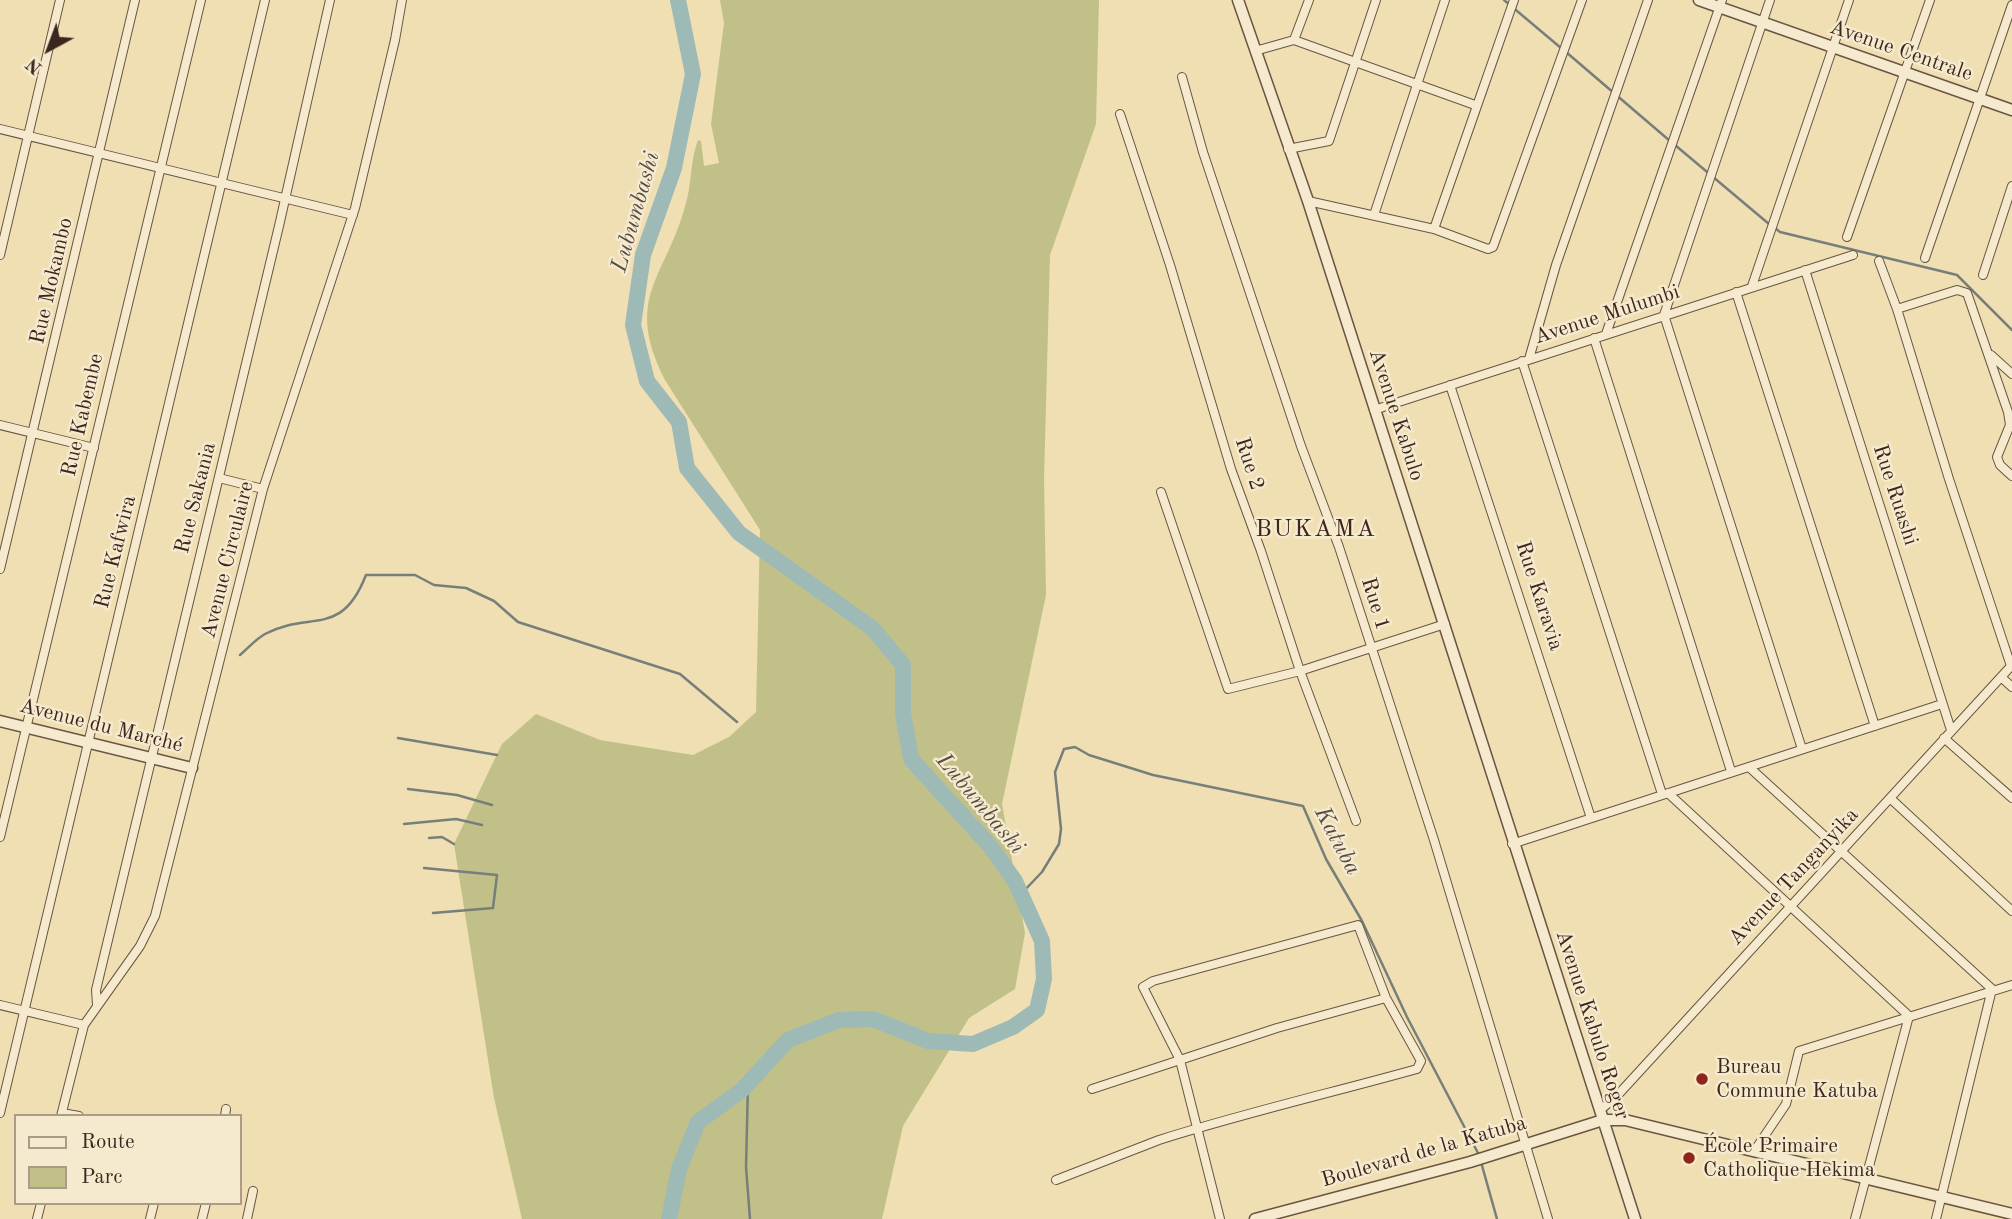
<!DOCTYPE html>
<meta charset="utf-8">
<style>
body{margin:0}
#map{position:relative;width:2012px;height:1219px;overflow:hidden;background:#efdfb3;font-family:"Old Standard TT",serif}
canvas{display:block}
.legend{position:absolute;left:14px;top:1114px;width:228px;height:91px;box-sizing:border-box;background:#f5eace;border:2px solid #ab9c88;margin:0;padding:9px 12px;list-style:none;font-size:21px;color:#3d261e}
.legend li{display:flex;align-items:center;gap:14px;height:35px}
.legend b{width:35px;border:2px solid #ab9c88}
.north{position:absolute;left:14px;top:14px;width:70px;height:70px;-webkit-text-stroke:5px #f5eace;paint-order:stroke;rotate:221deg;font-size:19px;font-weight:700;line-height:28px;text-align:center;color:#3d261e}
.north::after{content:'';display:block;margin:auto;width:24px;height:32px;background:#3d261e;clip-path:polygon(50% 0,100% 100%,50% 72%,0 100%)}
</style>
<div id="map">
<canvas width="2012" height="1219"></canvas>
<ul class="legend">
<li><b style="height:9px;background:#f5eace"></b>Route</li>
<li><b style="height:19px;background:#c0c088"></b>Parc</li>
</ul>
<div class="north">N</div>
</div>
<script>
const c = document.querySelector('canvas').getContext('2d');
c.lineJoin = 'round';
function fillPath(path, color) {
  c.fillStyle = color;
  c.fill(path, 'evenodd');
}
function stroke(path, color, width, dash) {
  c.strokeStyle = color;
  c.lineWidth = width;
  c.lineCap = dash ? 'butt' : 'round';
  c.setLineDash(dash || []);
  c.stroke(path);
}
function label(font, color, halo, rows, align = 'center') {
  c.font = font + ' "Old Standard TT",serif';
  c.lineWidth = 5;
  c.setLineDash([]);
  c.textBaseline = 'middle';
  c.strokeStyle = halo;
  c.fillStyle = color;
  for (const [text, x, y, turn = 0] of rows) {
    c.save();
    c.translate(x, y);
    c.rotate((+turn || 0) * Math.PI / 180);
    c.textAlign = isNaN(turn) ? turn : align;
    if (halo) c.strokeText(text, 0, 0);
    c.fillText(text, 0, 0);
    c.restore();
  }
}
const green = new Path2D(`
 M720,0H1099L1096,124L1050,255L1044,479L1046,595L1002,804L1025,933L1015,989L969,1018L903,1126L882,1219H522L494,1098L454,844L502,744L536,714L600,740L693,755L729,737L756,712L760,530L665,380C623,296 666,279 686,203C692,182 690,161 698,140L701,141L704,166L719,163L711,124L724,23Z`);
const stream = new Path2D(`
 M1504,0L1561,48
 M1566,52L1670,141
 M1675,145L1769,224
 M1775,228L1780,232L1957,275L2012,330
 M240,655C248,648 256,639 265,634C310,610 341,639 366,575H415L434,585L466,588L494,601L518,622L680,674L737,722
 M398,738L497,755
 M408,789L457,795L492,805
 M404,824L456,819L482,825
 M429,838L442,837L454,844
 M424,868L497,875L493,908L433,913
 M1021,894L1042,872L1059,844L1061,829L1055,772L1064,749L1075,747L1089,755L1153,775L1303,806L1326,859L1362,921L1407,1017L1479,1155
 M748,1084L746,1167L750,1219
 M1481,1162L1497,1219`);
const river = new Path2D(`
 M669,1219L679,1169L698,1122L742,1090L788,1040L839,1020L873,1019L928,1041L973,1044L1013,1027L1037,1010L1044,979L1042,941L1015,881L990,846L911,759L903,714V665L872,628L739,533L687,468L679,422L647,381L633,325L643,255L674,168L693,74L678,0`);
const minor = new Path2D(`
 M1770,0L1664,315L1802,749
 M1294,40L1309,0
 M1255,51L1294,40L1475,105
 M1182,77L1203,152L1301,446L1339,547L1434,840L1548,1219
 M1120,114L1170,265L1231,469L1261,551L1300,671L1356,821
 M0,129L353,215
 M1288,149L1329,141L1376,0
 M1308,201L1434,229L1488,249L1493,247L1582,0
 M1374,215L1445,0
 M1434,229L1514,0
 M1847,237L1930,0
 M0,255L60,0
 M1925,258L2012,5
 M1879,261L1897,309L1949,479L2011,666
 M1805,270L1951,730
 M1983,275L2012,186
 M1752,286L1849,0
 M1736,292L1875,726
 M1897,309L1957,290L1967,293L2008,412L2010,425L1997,457L2000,465L2012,476
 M1606,334L1722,0
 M1594,338L1731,771
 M1991,355L2012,374
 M1529,359L1556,265L1648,0
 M1522,361L1662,794
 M1450,385L1591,818
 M1374,410L1853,255
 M0,425L94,448
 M219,478L263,489
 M1161,492L1228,689L1300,671L1445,624
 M0,569L135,0
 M2001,677L2012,687
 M1944,738L2012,798
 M1749,767L1992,989L1936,1219
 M1668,793L1909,1016L1855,1219
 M1890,798L2012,911
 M0,837L201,0
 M1512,844L1942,704
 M0,1005L84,1025
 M97,1005L96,990L279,226L330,0
 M1092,1089L1277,1028L1386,998
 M1600,1110L1615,1098L2012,665
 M0,1113L265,0
 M62,1113L79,1116
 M61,1116L84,1025L140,946L155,916L263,489L355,208L395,40L402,0
 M225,1116L226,1109
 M1755,1150L1786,1104L1799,1051L2012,985
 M1056,1180L1159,1140C1244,1113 1331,1093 1417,1069L1421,1061L1386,998L1358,925L1153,981L1143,987L1180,1060L1220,1219
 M37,1219L41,1203
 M150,1219L154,1203
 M202,1219L206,1203
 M247,1219L253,1191`);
const tertiary = new Path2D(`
 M1238,0L1308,201L1635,1219
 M1699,0L2012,110
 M0,721L192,768
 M1255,1219L1470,1162L1603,1120H1625L2012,1214`);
const markers = [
 [1702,1079,7,"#8f2418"],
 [1689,1158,7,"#8f2418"]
];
const streetNames = [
 ["Avenue Centrale",1901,51,19],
 ["Rue Mokambo",52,281,-77],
 ["Avenue Mulumbi",1607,315,-18],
 ["Rue Kabembe",83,415,-77],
 ["Avenue Kabulo",1396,415,72],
 ["Rue 2",1249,464,72],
 ["Rue Ruashi",1895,495,72],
 ["Rue Sakania",196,498,-76],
 ["Rue Kafwira",116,552,-76],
 ["Avenue Circulaire",228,560,-76],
 ["Rue Karavia",1539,596,72],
 ["Rue 1",1375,604,73],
 ["Avenue du Marché",101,726,14],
 ["Avenue Tanganyika",1794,877,-47],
 ["Avenue Kabulo Roger",1592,1025,72],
 ["Boulevard de la Katuba",1424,1152,-16]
];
const poiNames = [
 ["Bureau",1716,1067],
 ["Commune Katuba",1716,1091],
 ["École Primaire",1703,1146],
 ["Catholique Hekima",1703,1170]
];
const waterNames = [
 ["Lubumbashi",636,212,-74],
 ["Lubumbashi",980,804,50],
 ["Katuba",1337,841,62]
];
const quarterNames = [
 ["BUKAMA",1316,530]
];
fillPath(green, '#c0c088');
stroke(stream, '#777f7a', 2.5);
stroke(river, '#9ebab7', 16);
stroke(minor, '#6a5443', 10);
stroke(tertiary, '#6a5443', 13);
stroke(minor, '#f5eace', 8);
stroke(tertiary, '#f5eace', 10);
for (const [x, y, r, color] of markers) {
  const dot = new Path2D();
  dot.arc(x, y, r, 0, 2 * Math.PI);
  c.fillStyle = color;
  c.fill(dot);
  stroke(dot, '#f5eace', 2.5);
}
label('21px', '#3d261e', '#f5eace', streetNames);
label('21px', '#3d261e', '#f5eace', poiNames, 'left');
label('italic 23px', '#554b44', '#f5eace', waterNames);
c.letterSpacing = '2px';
label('24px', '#3d261e', '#f5eace', quarterNames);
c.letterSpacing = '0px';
</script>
